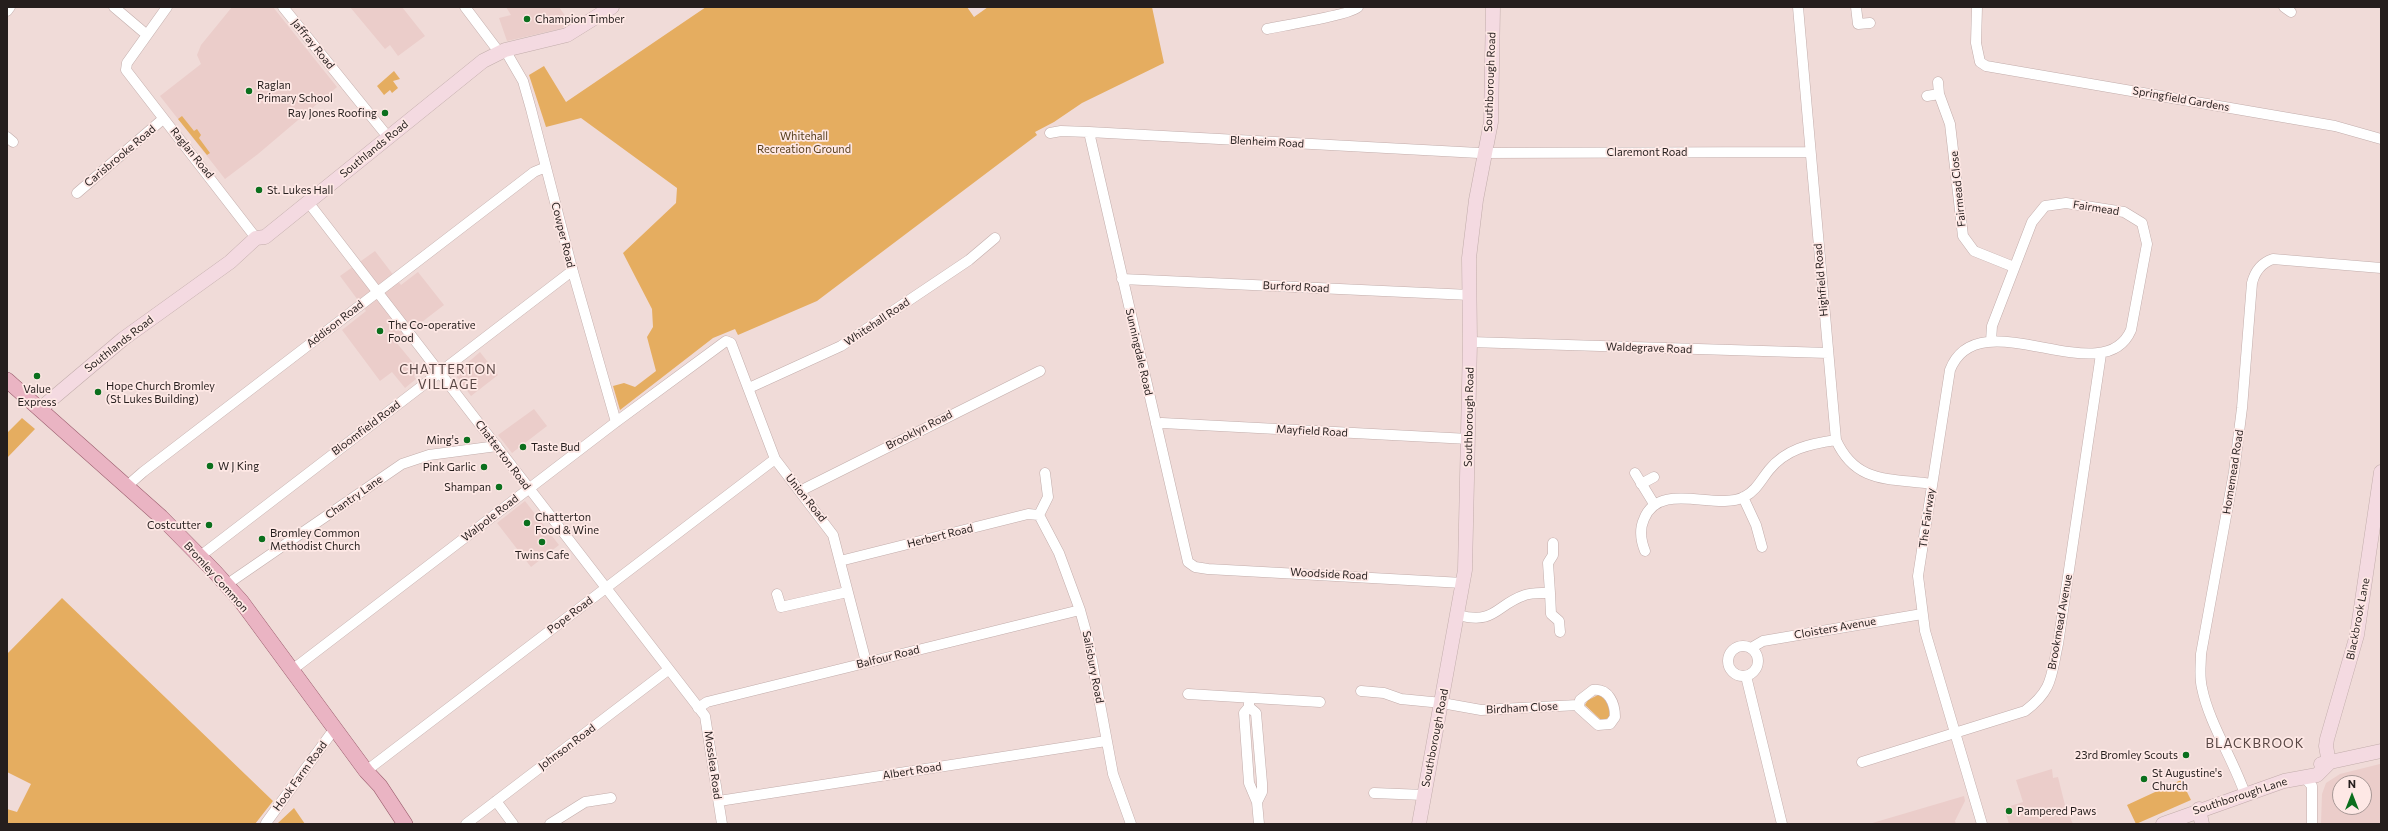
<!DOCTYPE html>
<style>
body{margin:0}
#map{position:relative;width:2388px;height:831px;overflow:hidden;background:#f0dbd8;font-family:Commissioner,sans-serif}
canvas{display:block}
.frame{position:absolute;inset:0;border:8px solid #251e1d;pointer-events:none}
.north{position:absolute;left:2332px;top:775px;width:40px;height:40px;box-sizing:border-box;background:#fee8e5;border:1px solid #a79795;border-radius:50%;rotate:0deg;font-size:11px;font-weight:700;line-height:16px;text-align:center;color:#251e1d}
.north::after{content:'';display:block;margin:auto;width:14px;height:18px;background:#0b6f1d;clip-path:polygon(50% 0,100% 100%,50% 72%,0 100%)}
</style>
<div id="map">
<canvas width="2388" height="831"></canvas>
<div class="frame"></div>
<div class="north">N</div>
</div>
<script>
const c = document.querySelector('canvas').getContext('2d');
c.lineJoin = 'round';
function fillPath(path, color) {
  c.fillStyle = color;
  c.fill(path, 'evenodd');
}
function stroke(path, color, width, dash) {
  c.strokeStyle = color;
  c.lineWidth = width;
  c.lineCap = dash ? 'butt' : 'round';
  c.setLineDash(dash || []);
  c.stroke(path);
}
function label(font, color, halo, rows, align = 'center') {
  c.font = font + ' Commissioner,sans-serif';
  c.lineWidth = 3.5;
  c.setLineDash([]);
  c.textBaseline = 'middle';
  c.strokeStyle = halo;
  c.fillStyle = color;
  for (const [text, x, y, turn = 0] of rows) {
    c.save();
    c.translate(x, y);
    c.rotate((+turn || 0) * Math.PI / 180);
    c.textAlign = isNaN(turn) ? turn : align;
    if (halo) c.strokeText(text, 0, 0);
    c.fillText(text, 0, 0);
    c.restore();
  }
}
const built = new Path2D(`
 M232,7H273L337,87L258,154L225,179L160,96L201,64L197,55L201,45Z
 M350,7H402L425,36L398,56L390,45L385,49Z
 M506,7H559L571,24L560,29L507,41L499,18L511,15Z
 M375,251L401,285L418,272L444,305L396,342L419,370L414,376L416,379L405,388L392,372L380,381L342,330L366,311L340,276Z
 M480,352L498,375L471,396L457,377V372Z
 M534,409L547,426L512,453L498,435Z
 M525,501L559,545L531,567L497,523Z
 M2380,764L2381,824H2321L2322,794L2326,783L2340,774ZM2340,783H2364V807H2340Z
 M2052,769L2053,778L2058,777L2066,809L2073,824H2009L2004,808L2023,802L2016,780Z
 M1964,796L1965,801L1955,821L1956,824H1869Z`);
const green = new Path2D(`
 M706,7H967L974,17L988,7H1152L1164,63L1082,103L1054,122L1035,132L1037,135L817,301L738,335L735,329L713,338L620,410L613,386L624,383L635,387L656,371L647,337L653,327L652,309L623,253L676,203L677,188L581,118L546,127L529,75L544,66L566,102Z
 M394,71L400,79L393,81L398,88L392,93L390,90L384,95L377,86Z
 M182,116L194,131L197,129L201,135L199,138L210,153L207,155L178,119Z
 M22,418L35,429L7,458V433Z
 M62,598L273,801L255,824H7V809L17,812L31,784L7,772V654Z
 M1598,695C1606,697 1611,709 1609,717L1605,720L1600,719L1585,705L1588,700Z
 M2181,780L2191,800L2136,824L2127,805Z
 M294,808L305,824H277L279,822Z`);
const street = new Path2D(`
 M114,7L147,35
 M167,7L127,63L126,70L256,238
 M283,7L388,137
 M465,7L499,52
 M1798,7L1836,440C1856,484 1889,478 1932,484
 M1856,7L1858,24L1870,23
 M1977,7L1976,43L1980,62L1986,66L2335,126L2381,139
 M2284,7L2291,12
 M7,11L10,7
 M1267,29C1281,26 1354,14 1358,7
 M505,50L523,81L531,109L573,272L616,422
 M1938,82L1939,94L1950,124L1963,236L1974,251L2014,267
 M1927,96L1939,94
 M1089,132L1188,562L1195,567L1208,569L1463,583
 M1050,133L1061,131L1089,132L1479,153L1809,152
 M7,137L13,142
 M77,193L163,119
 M308,202L705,716L722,824
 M1122,279L1470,295
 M1470,342L1828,353
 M749,388L841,346L969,260L995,238
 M1156,424L1162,423L1469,439
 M1635,473L1654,504
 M1641,484L1654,477
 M127,486L143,472L534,172L546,167
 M800,491L1040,371
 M1743,497L1756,525L1762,547
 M1039,515L1059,553L1080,610L1088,639L1113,774L1131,824
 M1039,515L1048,497L1045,473
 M1645,551C1641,541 1639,530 1644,519C1659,480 1716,511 1744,497C1756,491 1761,480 1769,470C1786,449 1809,444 1836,440
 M199,557L568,274L573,272
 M840,561L1028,514L1039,515
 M226,585L402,464L429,455L497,446
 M1550,593L1551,614L1559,621L1560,632
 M777,594L781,607L847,592
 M1458,615C1496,625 1495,605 1525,595C1532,592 1542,593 1550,593L1548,563L1553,555V543
 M1728 661a15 15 0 1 1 30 0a15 15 0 1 1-30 0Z
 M1751,648L1763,641L1922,614
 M292,670L616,422L726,341L731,343L775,459L833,535L866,662
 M1746,676L1782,824
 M1593,690C1609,688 1615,704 1615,717L1610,724L1598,725L1579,708L1580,700Z
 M1361,691L1384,693L1401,699L1442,703L1481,710L1578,705
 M1188,694L1320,702
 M1249,698V707L1244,713L1249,783L1257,802L1259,824
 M1249,707L1256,713L1262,783V792L1257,802
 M698,708L707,702L1080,610
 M1862,762L2025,711C2053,690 2051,676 2058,644L2101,354
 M366,771L775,459
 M2305,778L2312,786V824
 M1374,793L1424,795
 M2245,794C2233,759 2209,723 2202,688C2199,676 2201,665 2201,654L2234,472L2242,408L2252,283C2255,271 2261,263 2273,259L2381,268
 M496,801L513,824
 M719,801L1106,741
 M266,823L335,728
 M466,824L668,670
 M550,824L585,802L611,798
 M1982,824L1925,631L1918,576L1950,370C1978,297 2103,395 2131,330L2147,244L2142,223L2124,212L2066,203L2045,206L2032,222L1992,326L1991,341`);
const secondary = new Path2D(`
 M40,409L123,339L230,262L256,238L265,237L483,61L505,50L567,35L612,7
 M2329,763L2326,746L2327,739L2357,635L2381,472
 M2321,764L2381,751
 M2199,809L2202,824
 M1419,824L1465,570L1470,342L1469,258L1476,200L1491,122L1493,7
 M2163,824L2284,781L2317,775L2329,763`);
const primary = new Path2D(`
 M7,380L161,517L215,572L241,601L366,771L380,786L405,824`);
const markers = [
 [527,19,4,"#0b6f1d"],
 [249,91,4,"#0b6f1d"],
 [385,113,4,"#0b6f1d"],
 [259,190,4,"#0b6f1d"],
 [380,331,4,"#0b6f1d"],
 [37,376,4,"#0b6f1d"],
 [98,392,4,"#0b6f1d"],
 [467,440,4,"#0b6f1d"],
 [523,447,4,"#0b6f1d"],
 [210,466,4,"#0b6f1d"],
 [484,467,4,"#0b6f1d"],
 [499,487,4,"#0b6f1d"],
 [527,523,4,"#0b6f1d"],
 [209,525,4,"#0b6f1d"],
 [262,539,4,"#0b6f1d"],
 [542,542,4,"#0b6f1d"],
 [2186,755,4,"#0b6f1d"],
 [2144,779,4,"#0b6f1d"],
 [2009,811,4,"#0b6f1d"]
];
const poiNames = [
 ["Champion Timber",535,19],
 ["Raglan",257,85],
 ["Primary School",257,98],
 ["Ray Jones Roofing",377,113,"right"],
 ["St. Lukes Hall",267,190],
 ["The Co-operative",388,325],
 ["Food",388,338],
 ["Hope Church Bromley",106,386],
 ["(St Lukes Building)",106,399],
 ["Value",37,389,"center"],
 ["Express",37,402,"center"],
 ["Ming's",459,440,"right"],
 ["Taste Bud",531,447],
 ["W J King",218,466],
 ["Pink Garlic",476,467,"right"],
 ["Shampan",491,487,"right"],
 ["Chatterton",535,517],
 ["Food & Wine",535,530],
 ["Costcutter",201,525,"right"],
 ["Bromley Common",270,533],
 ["Methodist Church",270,546],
 ["Twins Cafe",542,555,"center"],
 ["23rd Bromley Scouts",2178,755,"right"],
 ["St Augustine's",2152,773],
 ["Church",2152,786],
 ["Pampered Paws",2017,811]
];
const streetNames = [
 ["Jaffray Road",313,44,51],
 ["Southborough Road",1490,82,-88],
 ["Springfield Gardens",2181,99,10],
 ["Blenheim Road",1267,142,3],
 ["Southlands Road",374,149,-39],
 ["Claremont Road",1647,152],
 ["Raglan Road",192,153,51],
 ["Carisbrooke Road",120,156,-40],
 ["Fairmead Close",1958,189,-96],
 ["Fairmead",2096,208,9],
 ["Cowper Road",563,235,76],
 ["Highfield Road",1821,280,-95],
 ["Burford Road",1296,287,3],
 ["Whitehall Road",877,322,-34],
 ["Addison Road",335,324,-38],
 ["Southlands Road",119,344,-38],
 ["Waldegrave Road",1649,348,2],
 ["Sunningdale Road",1139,352,77],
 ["Southborough Road",1469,417,-89],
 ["Bloomfield Road",366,428,-37],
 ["Brooklyn Road",919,430,-27],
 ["Mayfield Road",1312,431,3],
 ["Chatterton Road",503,455,53],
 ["Homemead Road",2233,472,-81],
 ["Chantry Lane",354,497,-35],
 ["Union Road",806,498,51],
 ["Walpole Road",490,518,-38],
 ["The Fairway",1927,518,-82],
 ["Herbert Road",940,536,-14],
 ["Woodside Road",1329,574,3],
 ["Bromley Common",216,577,48],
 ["Pope Road",570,615,-37],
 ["Blackbrook Lane",2358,619,-79],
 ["Brookmead Avenue",2060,622,-80],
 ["Cloisters Avenue",1835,628,-10],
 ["Balfour Road",888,657,-14],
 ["Salisbury Road",1093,667,79],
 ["Birdham Close",1522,708,-3],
 ["Southborough Road",1435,738,-79],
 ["Johnson Road",567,747,-37],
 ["Mosslea Road",713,765,82],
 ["Albert Road",912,771,-9],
 ["Hook Farm Road",300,776,-54],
 ["Southborough Lane",2240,796,-18]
];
const parkNames = [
 ["Whitehall",804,136],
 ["Recreation Ground",804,149]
];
const quarterNames = [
 ["CHATTERTON",448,370],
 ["VILLAGE",448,385],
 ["BLACKBROOK",2255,744]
];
fillPath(built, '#ebcdca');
fillPath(green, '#e5ad60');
stroke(street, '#c2adab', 11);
stroke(secondary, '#c2adab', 15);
stroke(primary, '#9c5f6f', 16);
stroke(street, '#fff', 10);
stroke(secondary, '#f4dae1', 14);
stroke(primary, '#eab4c3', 15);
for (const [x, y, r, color] of markers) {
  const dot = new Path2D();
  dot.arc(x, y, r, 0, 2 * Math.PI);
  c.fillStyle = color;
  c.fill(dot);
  stroke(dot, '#fee8e5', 1.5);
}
label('11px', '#251e1d', '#fee8e5', poiNames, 'left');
label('11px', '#251e1d', '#fee8e5', streetNames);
label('11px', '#553d1b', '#fee8e5', parkNames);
c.letterSpacing = '1px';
label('13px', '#584644', '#fee8e5', quarterNames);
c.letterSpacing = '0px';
</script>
